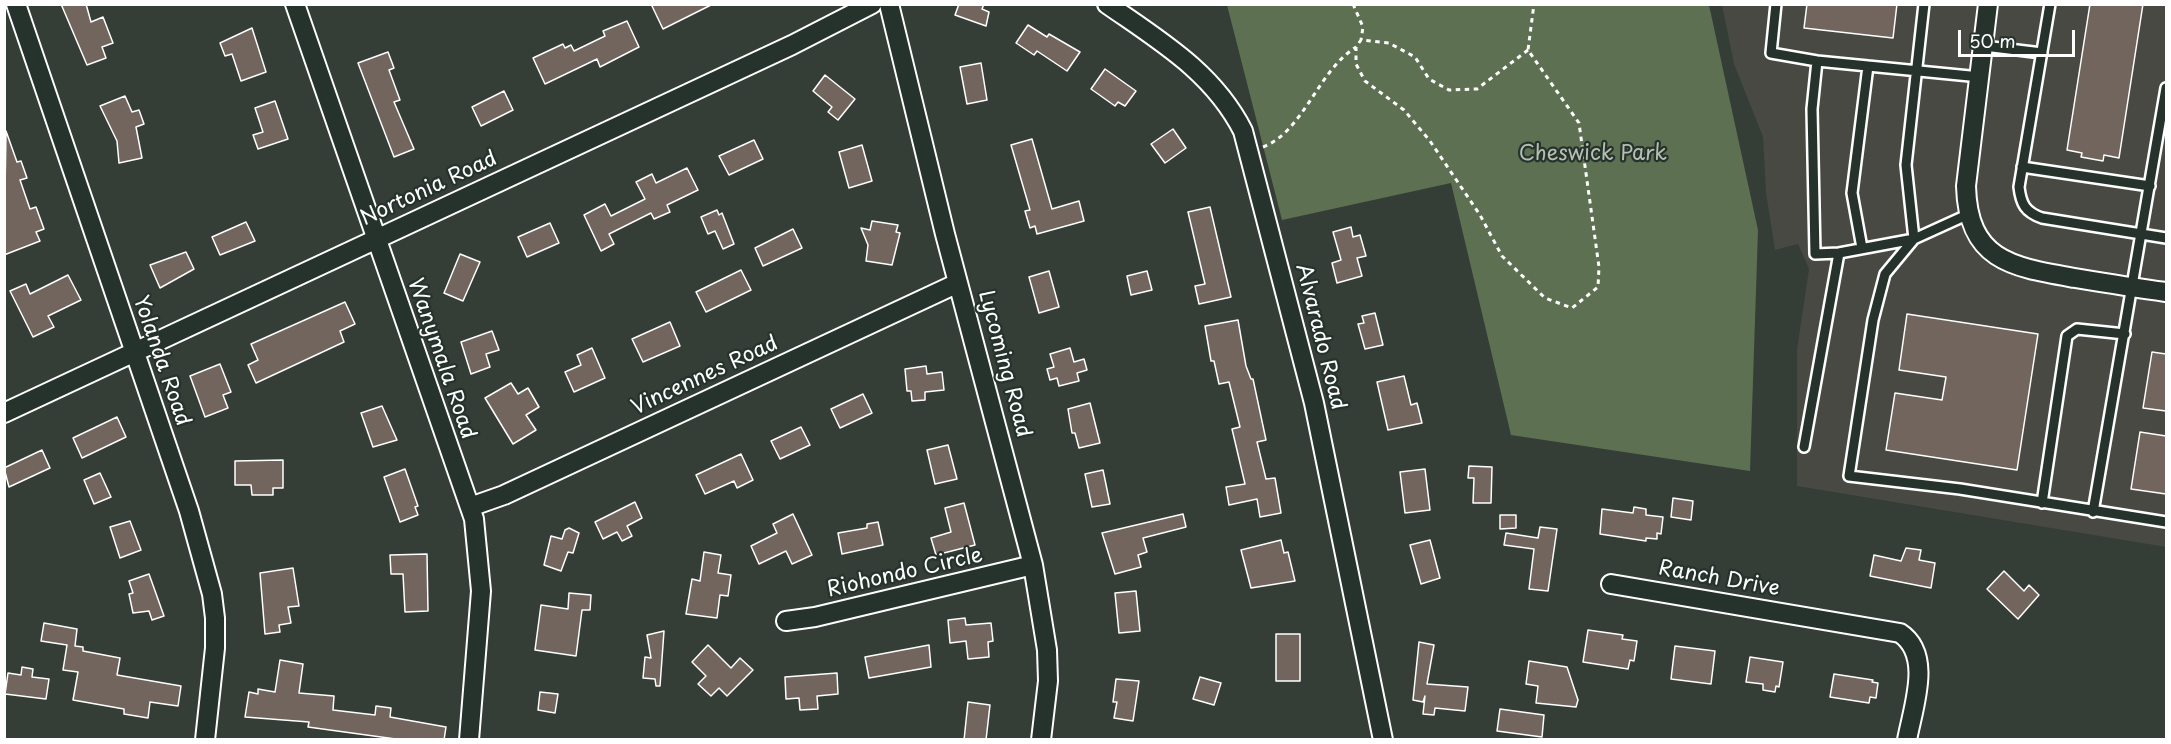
<!DOCTYPE html>
<style>
body{margin:0}
#map{position:relative;width:2171px;height:744px;overflow:hidden;background:#353d37;font-family:"Playpen Sans",sans-serif}
canvas{display:block}
.frame{position:absolute;inset:0;border:6px solid #fff;pointer-events:none}
.scale{position:absolute;left:1958px;top:30px;width:117px;height:27px;box-sizing:border-box;border:3px solid #fff;border-top:0;padding-left:8px;font-size:18px;line-height:21px;white-space:nowrap;color:#fff;-webkit-text-stroke:4px #26332d;paint-order:stroke}
</style>
<div id="map">
<canvas width="2171" height="744"></canvas>
<div class="frame"></div>
<div class="scale">50 m</div>
</div>
<script>
const c = document.querySelector('canvas').getContext('2d');
c.lineJoin = 'round';
function fillPath(path, color) {
  c.fillStyle = color;
  c.fill(path, 'evenodd');
}
function stroke(path, color, width, dash) {
  c.strokeStyle = color;
  c.lineWidth = width;
  c.lineCap = dash ? 'butt' : 'round';
  c.setLineDash(dash || []);
  c.stroke(path);
}
function label(font, color, halo, rows, align = 'center') {
  c.font = font + ' "Playpen Sans",sans-serif';
  c.lineWidth = 4.5;
  c.setLineDash([]);
  c.textBaseline = 'middle';
  c.strokeStyle = halo;
  c.fillStyle = color;
  for (const [text, x, y, turn = 0] of rows) {
    c.save();
    c.translate(x, y);
    c.rotate((+turn || 0) * Math.PI / 180);
    c.textAlign = isNaN(turn) ? turn : align;
    if (halo) c.strokeText(text, 0, 0);
    c.fillText(text, 0, 0);
    c.restore();
  }
}
const built = new Path2D(`
 M1722,5H2166V547L1797,486V349L1809,269L1798,244L1775,250L1766,193L1763,137L1734,64Z`);
const green = new Path2D(`
 M1227,5H1709L1758,230L1750,471L1511,435L1451,183L1282,220Z`);
const building = new Path2D(`
 M61,4H86L91,22L103,17L113,43L102,47L106,58L87,65Z
 M651,4H713L663,29Z
 M959,4H984L982,9L989,12L986,26L955,15Z
 M1807,4H1897L1893,38L1804,28Z
 M2090,4H2143L2119,158L2104,155L2103,161L2081,157L2082,153L2067,150Z
 M627,21L639,47L600,67L597,59L545,84L533,58L563,44L565,48L571,45L574,51L605,36L603,31Z
 M1028,25L1047,37L1049,34L1080,52L1067,71L1037,51L1034,55L1016,43Z
 M252,28L266,72L241,81L232,54L225,56L220,43Z
 M388,52L394,68L389,70L400,100L394,102L414,149L394,157L358,63Z
 M981,63L987,100L967,104L960,67Z
 M1105,69L1136,91L1125,106L1118,102L1115,106L1091,89Z
 M825,75L855,99L838,120L828,112L832,107L813,91Z
 M504,91L513,110L481,126L472,107Z
 M125,96L132,112L139,110L144,124L136,127L142,158L119,163L117,141L100,106Z
 M275,101L288,139L258,149L253,135L263,132L255,108Z
 M1173,129L1186,148L1165,163L1151,144Z
 M6,131L17,162L21,161L27,178L20,180L30,209L36,207L44,229L36,232L40,241L4,255Z
 M1032,139L1052,209L1079,201L1084,221L1037,234L1035,226L1030,228L1025,211L1030,210L1011,145Z
 M754,140L763,159L729,175L719,156Z
 M862,145L872,181L849,188L839,152Z
 M687,168L698,190L667,205L670,212L654,219L651,213L609,234L614,244L601,251L584,215L605,204L611,216L645,199L636,182L652,174L656,183Z
 M1210,207L1231,297L1199,304L1195,286L1205,284L1188,212Z
 M717,210L719,215L722,213L734,244L723,249L715,231L708,234L701,217Z
 M872,221L898,225L896,232L900,233L892,265L866,261L868,245L861,228L870,230Z
 M246,222L255,241L220,255L212,237Z
 M550,223L559,243L527,257L518,237Z
 M1351,227L1353,237L1360,235L1366,256L1357,258L1362,276L1337,283L1332,263L1341,260L1333,232Z
 M793,229L802,248L763,266L755,248Z
 M186,252L194,269L160,288L150,265Z
 M460,254L480,262L463,301L444,293Z
 M741,270L751,290L706,312L696,292Z
 M1049,271L1059,307L1039,313L1029,277Z
 M1147,271L1152,290L1131,295L1127,276Z
 M68,275L81,300L48,316L54,327L33,337L10,291L26,284L30,294Z
 M345,302L355,324L340,331L344,342L256,383L248,365L258,360L251,344Z
 M1375,313L1383,345L1365,349L1358,324L1364,323L1362,316Z
 M1907,314L2038,334L2017,470L1886,450L1895,393L1942,400L1946,377L1899,370Z
 M1238,320L1246,366L1251,379H1253L1266,440L1257,442L1266,479L1275,478L1281,513L1260,517L1257,499L1229,505L1226,487L1245,484L1232,429L1240,427L1229,382L1219,384L1214,361H1211L1205,326Z
 M670,322L680,346L643,362L632,339Z
 M492,331L499,350L486,354L490,367L471,374L461,342Z
 M592,348L605,378L574,392L565,372L581,365L577,355Z
 M1070,348L1074,362L1084,359L1087,370L1077,373L1079,381L1059,386L1057,378L1050,380L1047,369L1054,367L1050,354Z
 M2152,352L2166,354V411L2143,408Z
 M220,364L231,392L223,395L228,408L205,417L190,376Z
 M926,366L927,374L942,372L944,390L925,392V400L912,401L911,391H907L905,369Z
 M1404,376L1411,405L1417,403L1422,423L1388,430L1377,382Z
 M511,383L518,394L528,388L539,407L526,415L536,430L513,444L485,398Z
 M863,394L872,413L840,428L831,409Z
 M1090,403L1100,443L1079,448L1075,433H1072L1068,409Z
 M382,406L397,440L373,447L361,413Z
 M117,417L126,437L82,458L73,438Z
 M801,427L810,445L780,459L771,441Z
 M2140,432L2166,436V494L2131,489Z
 M948,445L957,479L935,484L927,450Z
 M42,450L50,468L9,487L4,468Z
 M741,454L753,480L737,488L734,481L705,494L696,475Z
 M283,460V488H273V495H252L251,485H235V461Z
 M1469,466L1492,467L1491,503H1473L1474,478H1468Z
 M405,469L418,506L415,507L418,515L400,522L384,477Z
 M1425,469L1430,510L1405,513L1400,472Z
 M1103,470L1110,504L1092,507L1085,474Z
 M100,473L111,497L94,504L84,480Z
 M1673,498L1693,501L1691,520L1671,517Z
 M635,502L642,518L627,526L632,536L622,541L617,532L603,539L595,522Z
 M964,503L975,545L936,555L931,538L951,532L945,508Z
 M1634,507L1646,509V515L1663,517L1661,534L1657,533V539L1646,538V541L1600,534L1602,509L1633,513Z
 M793,514L812,555L792,564L786,551L759,564L751,546L777,533L773,524Z
 M1183,514L1186,527L1143,538L1147,552L1138,555L1141,567L1115,574L1102,533Z
 M1500,515H1516V528L1500,529Z
 M130,521L141,550L120,558L110,527Z
 M878,522L883,545L842,554L838,533L867,528V524Z
 M1540,527L1557,529L1548,591L1529,589L1534,549L1504,545L1506,533L1538,538Z
 M569,528L579,533L573,553L568,552L561,571L544,565L551,536L562,539L565,530Z
 M1281,540L1284,553L1288,552L1295,581L1251,588L1241,550Z
 M1430,540L1440,578L1421,584L1410,545Z
 M1906,548L1921,550L1919,560L1935,563L1931,588L1870,576L1874,555L1901,561Z
 M704,552L721,555L718,573L731,575L728,596L720,595L717,618L686,614L692,579L700,581Z
 M427,554L428,611L405,612L403,574H391L390,555Z
 M293,568L299,606L288,607L291,623L279,625L280,632L265,634L260,573Z
 M2004,571L2024,591L2029,585L2039,595L2018,619L1987,589Z
 M149,574L164,616L152,620L149,611L133,613L129,594L133,593L129,581Z
 M1136,591L1140,631L1119,633L1115,593Z
 M569,593L591,595L590,610H582L576,656L535,650L541,605L568,609Z
 M965,618L966,625L991,623L993,641L988,642L989,657L968,659L966,641L950,643L948,620Z
 M44,623L77,629L75,646L83,647V651L120,658L117,675L181,686L178,706L150,702L148,718L124,714V709L73,700L78,672L63,670L67,645L41,641Z
 M1588,630L1623,635L1622,639L1637,641L1634,661L1630,660L1628,669L1583,662Z
 M664,631L660,686H656L655,679L643,678L645,657L651,658L647,635Z
 M1276,634H1300V681H1276Z
 M1419,642L1434,645L1427,684L1468,687L1465,711L1435,708L1434,715L1423,714L1425,696L1423,702L1413,700Z
 M708,645L731,668L740,658L753,670L727,696L719,688L711,696L698,684L706,676L692,662Z
 M929,645L931,667L869,678L865,657Z
 M1675,646L1715,651L1711,684L1671,679Z
 M1750,657L1783,662L1779,687L1776,686L1775,692L1763,690V684L1746,682Z
 M280,660L303,664L299,693L334,696L333,710L375,715L376,706L391,708L390,717L446,727L444,740H403L308,727L309,722L245,717L249,692L258,694V689L275,692Z
 M1529,661L1567,667L1578,700L1576,707L1536,703L1538,686L1526,684Z
 M22,667L33,669L32,677L49,679L46,699L5,694L8,673L21,675Z
 M837,673L838,694L817,696L818,709L800,710L799,698L786,699L785,677Z
 M1834,674L1873,680L1872,682L1878,683L1876,698L1870,697L1869,703L1830,697Z
 M1200,677L1221,683L1214,705L1193,699Z
 M1116,679L1139,681L1133,721L1114,718L1117,702H1113Z
 M540,692L558,694L555,713L538,710Z
 M968,702L990,705L986,740H964Z
 M1500,709L1544,715L1542,737L1497,731Z`);
const path = new Path2D(`
 M1353,4L1363,27L1361,40
 M1528,50L1477,89L1449,90L1429,79L1415,57L1389,43L1361,40L1356,47V64L1365,81L1404,110L1430,141L1480,215L1502,256L1545,298L1572,308L1598,287L1599,267L1579,123L1528,50L1534,4
 M1263,147C1304,131 1317,72 1356,47`);
const lane = new Path2D(`
 M1776,4L1771,53L1817,61L1812,109L1815,254L1839,253
 M2050,4L2019,187C2021,204 2025,212 2042,218L2166,238
 M1984,46L2042,53
 M1817,61L1980,77
 M2022,167L2150,186
 M1969,214L1914,239L1885,274L1873,320L1849,476L1960,489L2166,522
 M1862,248L1852,193L1868,66
 M1804,447L1839,253L1914,239L1906,165L1924,4
 M2042,503L2067,336L2077,329L2125,334
 M2093,512L2166,88`);
const street = new Path2D(`
 M16,4L189,511L212,594L215,618V648L205,740
 M295,4L474,519L481,591L469,740
 M889,4L945,234L1033,565L1047,650L1048,681L1041,740
 M1107,4C1160,41 1213,72 1243,131L1314,403L1383,740
 M1988,4L1966,186C1968,261 2012,267 2075,278C2105,283 2136,288 2166,292
 M4,413L792,45L872,4
 M470,507L504,495L958,283
 M1611,584L1900,633C1933,655 1913,707 1907,740
 M786,621L815,617L1033,565`);
const parkNames = [
 ["Cheswick Park",1593,154]
];
const streetNames = [
 ["Nortonia Road",429,189,-25],
 ["Alvarado Road",1320,337,76],
 ["Wanymala Road",441,359,71],
 ["Yolanda Road",161,361,71],
 ["Lycoming Road",1004,364,75],
 ["Vincennes Road",705,376,-25],
 ["Riohondo Circle",905,573,-13],
 ["Ranch Drive",1719,579,10]
];
fillPath(built, '#474942');
fillPath(green, '#5d7052');
fillPath(building, '#71655d');
stroke(building, '#fff', 1.5);
stroke(lane, '#fff', 14);
stroke(street, '#fff', 22);
stroke(path, '#fff', 3, [4.5, 4.5]);
stroke(lane, '#26332d', 9);
stroke(street, '#26332d', 18);
label('21px', '#b6bfb1', '#26332d', parkNames);
label('21px', '#fff', '#26332d', streetNames);
</script>
